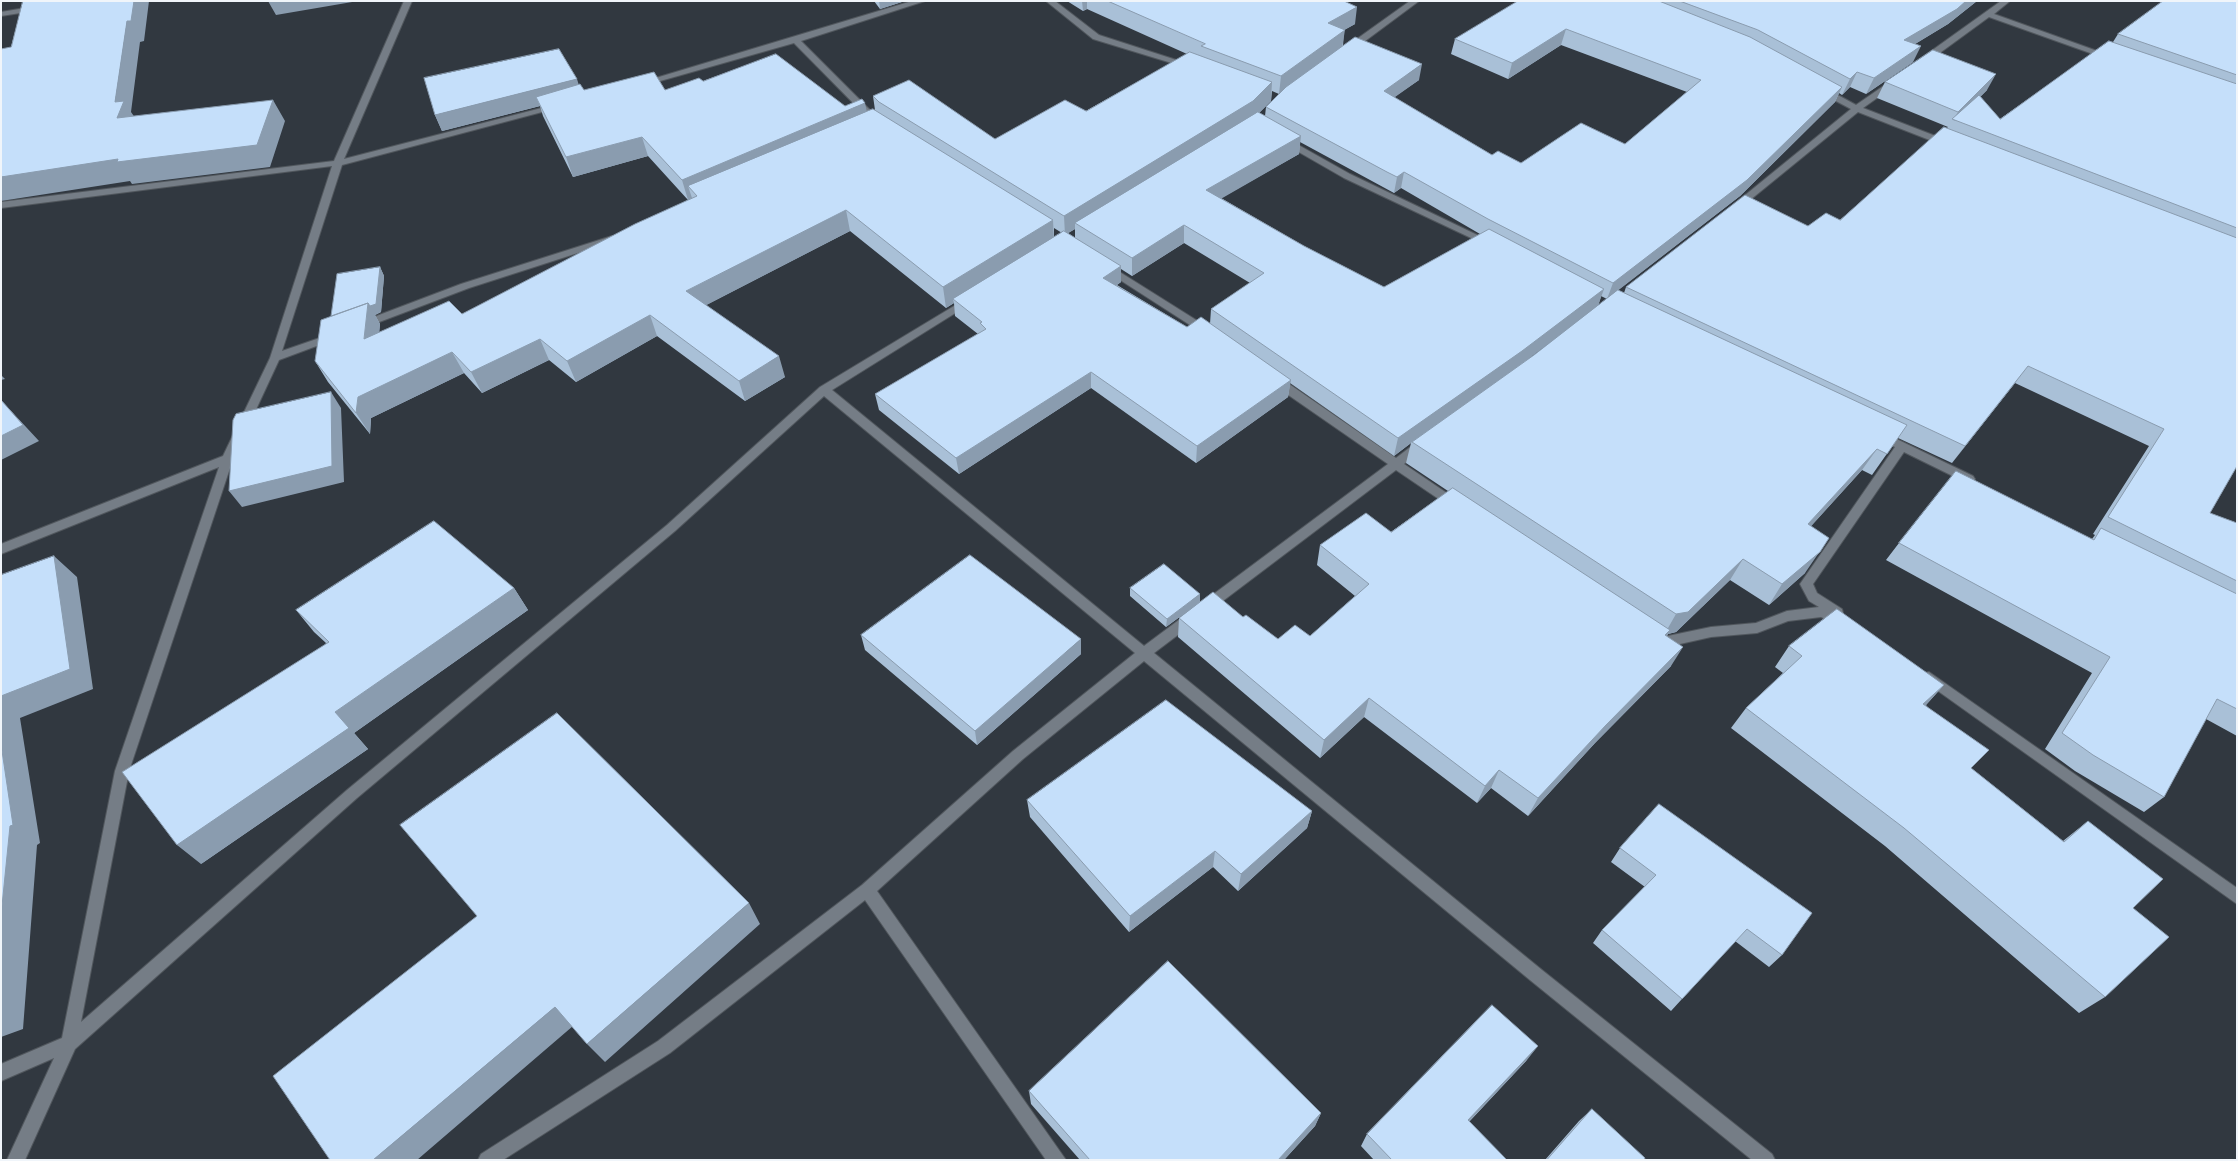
<!DOCTYPE html>
<style>
body{margin:0}
#map{position:relative;width:2238px;height:1161px;overflow:hidden;background:#313840;font-family:"Varela Round",sans-serif}
canvas{display:block}
.frame{position:absolute;inset:0;border:2px solid #f0f5fa;pointer-events:none}
</style>
<div id="map">
<canvas width="2238" height="1161"></canvas>
<div class="frame"></div>
</div>
<script>
const c = document.querySelector('canvas').getContext('2d');
c.lineJoin = 'round';
function stroke(path, color, width, dash) {
  c.strokeStyle = color;
  c.lineWidth = width;
  c.lineCap = dash ? 'butt' : 'round';
  c.setLineDash(dash || []);
  c.stroke(path);
}
function fillPath(path, color) {
  c.fillStyle = color;
  c.fill(path, 'evenodd');
}
const minor = new Path2D(`
 M404,1H412L344,159L557,104L561,107L342,165L282,351L334,333L339,336L338,338L279,360L233,459L129,771L81,1022L347,790L667,525L820,387L969,297L973,298V302L832,390L1144,646L1388,464L1271,383L1270,380L1271,377H1279L1396,458L1417,442H1425L1427,445L1425,448L1404,464L1460,502L1462,505L1460,508H1452L1396,470L1154,653L1542,970L1772,1154L1775,1160H1752L1530,980L1144,661L1023,759L877,891L1066,1160H1046L865,900L670,1053L503,1160H478L481,1154L658,1041L862,885L1013,751L1135,653L824,396L675,531L357,798L75,1049L25,1160H7L54,1058L1,1081V1064L62,1038L115,771L219,467L1,554V544L223,456L270,358L332,166L1,208V202L334,161Z
 M912,1H925L801,41L871,111V115H865L794,43L646,85L639,83Z
 M1046,1H1055L1099,35L1195,66L1188,68L1093,39Z
 M1410,1H1419L1353,50H1347V46Z
 M2001,1H2010L1994,14L2114,57L2107,59L1989,17L1926,63H1920V59Z
 M37,6H40V10L1,16V12Z
 M1895,78L1899,81L1898,83L1863,108L1951,142V146H1945L1858,112L1739,209H1733V205L1851,109L1819,92V88H1825L1856,105Z
 M1286,138L1350,174L1494,243L1489,246L1486,245L1344,178L1283,143V139Z
 M612,236L617,239L615,241L469,288L366,327L362,328L357,325L358,323L461,284Z
 M1107,264L1212,330V334H1204L1103,269L1102,267Z
 M1880,431L1973,476L1975,479L1973,482H1965L1904,452L1813,584L1817,593L1842,609L1843,613L1842,616L1848,618L1849,622L1848,626L1843,627L1821,617L1788,621L1757,633L1711,637L1662,648L1652,644L1651,640L1652,636L1657,635L1663,637L1711,627L1756,623L1787,611L1819,607L1809,601L1800,584L1895,447L1876,438L1874,435Z
 M1929,672L2237,888V904L1924,681L1922,677L1924,673Z`);
const wall = new Path2D(`
 M874,1H905L880,9Z
 M1067,1H1346L1345,2L1355,24L1344,30L1343,46L1419,80L1394,97L1492,155L1521,163L1625,144L1687,92L1561,45L1508,79L1451,54L1455,39L1518,1H1977L1948,24L1915,44L1913,62L1866,94L1850,87L1842,95L1839,93L1835,102L1740,196L1618,290L1624,293L1626,287L1808,226L1840,220L1948,127L1877,98L1885,82L1987,90L1980,97L2000,119L2113,42L2118,34L2237,1V466L2210,513L2237,523V736L2206,719L2164,797L2144,812L2075,771L2045,749L2092,673L1886,560L1899,543L2092,539L2095,535L2093,534L2149,446L2015,383L1952,463L1898,438L1872,475L1862,470L1811,526L1805,573L1769,605L1730,580L1676,632L1668,634L1667,636L1671,666L1595,743L1528,816L1491,788L1477,803L1364,717L1320,758L1178,637L1179,618L1243,617L1278,639L1310,636L1355,596L1317,565L1320,545L1391,532L1448,491L1406,463L1411,443L1394,456L1290,383L1288,397L1196,463L1091,388L959,474L879,410L875,394L978,334L955,316L954,303L946,308L850,231L706,305L785,377L745,401L657,336L576,382L549,360L482,393L464,373L371,418L370,434L328,382L315,361L331,316L380,267L384,276L381,312L375,315L380,324L379,332L462,314L688,200L648,156L573,177L543,116L540,106L442,131L435,115L579,85L584,90H665L703,81L845,106L867,111L875,110L873,96L995,139L1086,111L1187,54L1087,9L1083,11ZM1272,91L1279,94L1266,107L1265,116L1259,113L1271,101ZM1300,142L1394,193L1401,188L1480,234L1384,287L1304,246L1221,198L1299,154ZM1054,228L1062,233L1054,237ZM1075,229V238L1068,233ZM1184,243L1250,283L1211,309L1210,324L1187,327L1117,285L1121,282V269L1132,276ZM1601,296L1607,299L1598,306ZM1566,330L1534,355L1525,361Z
 M514,588L528,610L354,733L368,749L201,864L326,643L314,632L296,610Z
 M1130,588L1200,602L1166,627L1130,596Z
 M861,635L1081,654L977,745L865,650Z
 M1789,646L1944,685L1926,705L1971,768L2063,841L2088,821L2133,908L2105,997L2079,1013L1885,846L1731,728L1746,708L1783,673L1775,667Z
 M1027,800L1312,811L1307,828L1238,891L1213,867L1129,932L1030,817Z
 M1659,804L1782,955L1769,967L1735,941L1671,1011L1593,943L1602,930L1645,887L1611,862L1620,848Z
 M1527,1060L1469,1122L1507,1160H1374L1361,1146L1367,1134Z
 M1029,1091L1321,1113L1315,1126L1284,1160H1080L1031,1104Z
 M1592,1109L1644,1160H1545L1579,1121Z`);
const shadedWall = new Path2D(`
 M134,1H149L144,41L140,42L131,112L138,122L117,118L115,102L127,21Z
 M268,1H358L276,15Z
 M879,1H905L880,9Z
 M1082,1H1087V9L1083,11Z
 M1966,1H1977L1948,24L1897,55L1904,40Z
 M1357,7L1355,24L1325,41L1328,23Z
 M1566,29L1561,45L1508,79L1512,63Z
 M1345,30L1342,48L1279,94L1281,76Z
 M1921,46L1913,62L1866,94L1874,78Z
 M1422,64L1419,80L1381,107L1384,91Z
 M1857,72L1850,87L1842,95L1850,79Z
 M1996,74L1987,90L1956,121L1953,120L1958,112Z
 M577,79L582,95L536,97L540,106L442,131L435,115Z
 M1272,82L1271,101L1252,120L1075,223V229L1065,235L1064,216Z
 M1842,87L1835,102L1740,196L1607,299L1613,283Z
 M273,100L285,121L270,167L132,184L130,181L1,201V177Z
 M865,103L869,122L688,186L692,198L688,200L682,180Z
 M1301,136L1299,154L1205,208L1206,190Z
 M642,137L648,156L573,177L566,157Z
 M1404,172L1401,188L1394,193L1397,177Z
 M846,210L850,231L693,312L686,291Z
 M1053,220L1054,241L953,299L954,303L946,308L943,287Z
 M1184,225V243L1132,276V258Z
 M1121,266V282L1103,294V278Z
 M380,267L384,276L381,312L375,315L380,324L377,360L364,339L368,303Z
 M1604,289L1598,306L1516,368L1412,442L1411,443L1394,456L1398,438Z
 M650,315L657,336L576,382L567,361Z
 M540,339L549,360L482,393L471,372Z
 M452,352L464,373L371,418L370,434L356,413L358,397Z
 M779,356L785,377L745,401L739,381Z
 M2028,366L2015,383L1952,463L1965,446Z
 M1091,372V388L959,474L956,458Z
 M1,375L5,379L1,380Z
 M1291,380L1288,397L1196,463L1197,446Z
 M331,392L341,408L344,482L242,507L229,491Z
 M1,400L39,441L1,460Z
 M1877,449L1862,470L1794,545L1808,524Z
 M1829,538L1805,573L1769,605L1782,584Z
 M54,556L77,577L93,689L20,718L40,843L37,845L23,1029L1,1037V696Z
 M1743,559L1730,580L1676,632L1668,634L1659,649L1664,635L1676,614Z
 M514,588L528,610L354,733L368,749L201,864L177,845L335,712Z
 M1200,594V602L1166,627L1167,619Z
 M1081,639V654L977,745L975,731Z
 M1683,647L1671,666L1595,743L1528,816L1538,798L1606,725Z
 M1944,685L1925,706L1923,704Z
 M1369,698L1364,717L1320,758L1324,740Z
 M1499,770L1491,788L1477,803L1485,786Z
 M1312,811L1307,828L1238,891L1241,874Z
 M1215,851L1213,867L1129,932L1130,916Z
 M749,903L760,924L605,1062L587,1044Z
 M555,1007L573,1026L417,1160H373Z
 M1538,1046L1527,1060L1458,1133L1468,1120Z
 M1321,1113L1315,1126L1284,1160H1278Z`);
const building = new Path2D(`
 M23,1H134L131,21H127L115,102L124,101L117,118L273,100L257,145L117,162L118,159L1,177V49L11,47Z
 M1108,1H1344L1357,7L1328,23L1345,30L1281,76L1201,46L1205,44Z
 M1518,1H1659L1750,37L1842,87L1747,180L1613,283L1488,219L1404,172L1397,177L1387,172L1266,107L1286,87L1355,37L1422,64L1384,91L1492,155L1498,151L1521,163L1581,123L1625,144L1701,80L1566,29L1512,63L1455,39Z
 M1680,1H1966L1957,9L1904,40L1921,46L1874,78L1857,72L1850,79L1758,30Z
 M2163,1H2237V75L2118,34Z
 M2109,41L2237,84V228L1952,119L1979,95L2000,119Z
 M559,49L577,79L435,115L424,78Z
 M1933,50L1996,74L1958,112L1885,82Z
 M1190,52L1272,82L1253,101L1064,216L879,102L873,96L909,80L995,139L1065,100L1086,111Z
 M776,54L845,106L862,99L865,103L682,180L642,137L566,157L536,97L580,84L584,90L654,72L665,90L699,78L703,81Z
 M873,109L1053,220L943,287L846,210L686,291L779,356L739,381L650,315L567,361L540,339L471,372L452,352L358,397L356,413L315,361L321,320L368,303L364,339L449,301L462,314L635,224L697,196L688,186Z
 M1258,112L1301,136L1206,190L1304,246L1384,287L1489,229L1604,289L1522,351L1398,438L1211,309L1264,273L1184,225L1132,258L1075,223Z
 M1944,127L2237,238V466L2210,513L2237,523V581L2108,517L2164,429L2028,366L1965,446L1626,287L1745,195L1808,226L1826,213L1840,220Z
 M1064,231L1121,266L1103,278L1187,327L1201,317L1291,380L1197,446L1091,372L956,458L875,394L986,329L980,323L982,322L953,299Z
 M380,267L376,304L370,306L368,303L331,316L337,274Z
 M1618,290L1907,425L1887,454L1877,449L1808,524L1829,538L1820,552L1782,584L1743,559L1688,612L1676,614L1412,442L1534,355Z
 M331,392L332,466L229,491L233,420L236,414Z
 M1,400L23,425L1,436Z
 M1956,471L2094,540L2101,528L2237,594V709L2217,699L2164,797L2093,755L2062,733L2110,657L1899,543Z
 M1453,488L1670,630L1665,635L1683,647L1606,725L1538,798L1499,770L1485,786L1369,698L1324,740L1179,618L1213,592L1243,617L1246,615L1278,639L1295,625L1310,636L1369,584L1320,545L1366,513L1391,532Z
 M434,521L514,588L335,712L349,728L177,845L122,772L329,642L296,610Z
 M970,555L1081,639L975,731L861,635Z
 M54,556L70,669L1,696V575Z
 M1164,564L1200,594L1167,619L1130,588Z
 M1837,609L1944,685L1923,704L1989,750L1971,768L2064,842L2088,821L2163,879L2133,908L2169,937L2105,997L1904,828L1746,708L1802,656L1789,646Z
 M1166,700L1312,811L1241,874L1215,851L1130,916L1027,800Z
 M557,713L749,903L587,1044L555,1007L373,1160H330L273,1076L477,916L400,825Z
 M1,744L13,825L10,826L1,916Z
 M1659,804L1812,913L1782,955L1747,929L1682,999L1602,930L1656,875L1620,848Z
 M1168,961L1321,1113L1278,1160H1090L1029,1091Z
 M1492,1005L1538,1046L1468,1120L1507,1160H1392L1367,1134Z
 M1592,1109L1645,1158L1644,1160H1547Z`);
stroke(minor, '#51575d', 2);
fillPath(minor, '#757d86');
fillPath(wall, '#a9c0d7');
fillPath(shadedWall, '#8a9caf');
fillPath(building, '#c5dffa');
stroke(building, '#8a9caf', 1);
</script>
